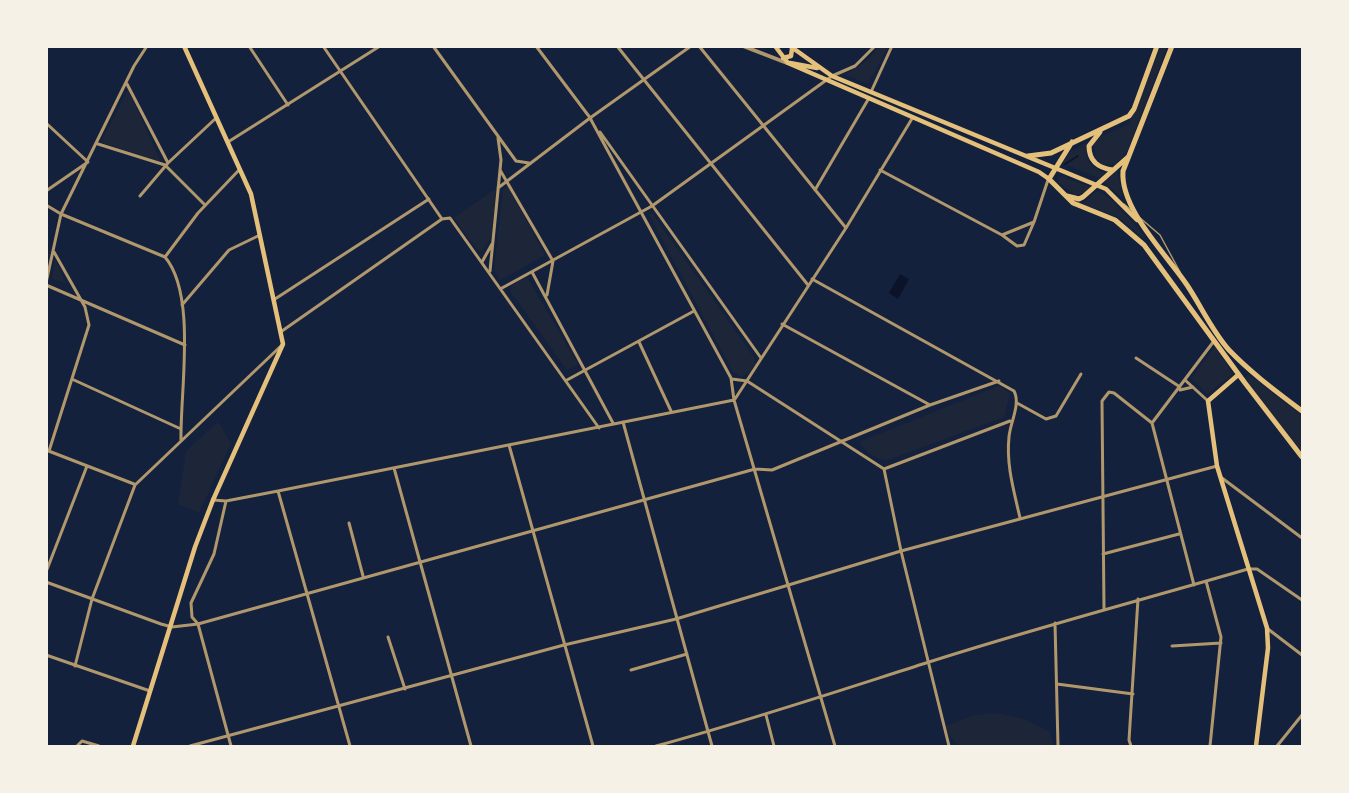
<!DOCTYPE html>
<style>
body{margin:0}
#map{position:relative;width:1349px;height:793px;overflow:hidden;background:#14213d;font-family:"Times New Roman",serif}
canvas{display:block}
.frame{position:absolute;inset:0;border:48px solid #f6f1e7;pointer-events:none}
</style>
<div id="map">
<canvas width="1349" height="793"></canvas>
<div class="frame"></div>
</div>
<script>
const c = document.querySelector('canvas').getContext('2d');
c.lineJoin = 'round';
function fillPath(path, color) {
  c.fillStyle = color;
  c.fill(path, 'evenodd');
}
function stroke(path, color, width, dash) {
  c.strokeStyle = color;
  c.lineWidth = width;
  c.lineCap = dash ? 'butt' : 'round';
  c.setLineDash(dash || []);
  c.stroke(path);
}
const green = new Path2D(`
 M878,47H888L868,84L845,75L868,60Z
 M1161,47H1167L1127,152L1116,164H1102L1095,158L1094,144L1100,137L1130,123Z
 M128,90L161,162L101,142Z
 M1087,142C1083,157 1090,169 1105,173L1099,178L1060,162L1070,152Z
 M1117,170L1122,195L1120,196L1104,183Z
 M1061,176L1091,187L1082,194L1075,195L1059,183L1058,178Z
 M508,187L545,255L500,280L494,270L503,189Z
 M494,190L496,191L492,237L482,251L477,250L454,218Z
 M1098,191L1111,199L1145,236L1143,238L1118,217L1082,204Z
 M652,213L754,357L755,364L749,373L741,377L733,372L649,215Z
 M55,259L66,283L52,279Z
 M527,277L578,364L567,370L510,291L512,285Z
 M1215,347L1233,374L1207,394L1191,378Z
 M1248,374L1302,416V456L1244,379Z
 M999,386L1010,393L1004,417L888,460C875,459 866,452 859,442Z
 M218,422L231,443L199,513L178,504L186,451Z
 M997,713L1024,719L1050,732L1054,746H959L948,734L946,726L975,715Z`);
const water = new Path2D(`
 M900,274L909,279L898,299L889,293Z`);
const stream = new Path2D(`
 M46,55V57
 M1065,164L1078,156`);
const service = new Path2D(`
 M1124,204L1131,210
 M1139,217L1160,235L1180,272`);
const minor = new Path2D(`
 M249,46L288,105
 M323,46L442,219
 M433,46L516,161L529,163
 M536,46L591,119
 M617,46L808,285
 M699,46L846,228
 M127,84L168,163
 M871,92L892,46
 M590,118L731,378L734,400L835,746
 M46,123L88,162L46,191
 M600,132L761,358
 M228,142L380,46
 M98,144L165,165L205,205
 M500,170L553,261L547,295
 M880,170L1002,235L1017,246L1024,245L1034,222
 M498,188L590,118L691,46
 M815,190L869,98
 M140,196L168,163L215,119
 M46,205L61,214L165,257C197,295 180,391 181,440
 M1002,235L1034,222L1048,180
 M165,257L198,213L239,170
 M482,262L492,244
 M490,271L501,160L498,138
 M532,272L613,423
 M812,279L1014,391C1021,404 1010,423 1009,437C1006,465 1014,491 1020,518
 M46,283L61,214L134,66L147,46
 M46,285L185,345
 M502,288L652,206L832,76L855,66L875,46
 M275,299L429,199
 M182,305L229,250L260,235
 M782,324L930,405
 M282,331L442,219L450,218L599,428
 M639,342L671,411
 M1136,358L1180,387
 M732,379L747,381
 M74,380L181,429
 M567,380L694,311
 M1185,380L1208,401
 M747,381L884,469
 M1180,390L1193,387
 M735,399L846,228L913,117
 M1017,403L1046,419L1056,416L1081,374
 M623,422L712,746
 M1152,423L1194,585
 M1152,423L1214,341
 M509,445L593,746
 M46,450L134,484
 M49,451L89,325L85,307L54,252
 M394,468L471,746
 M884,469L901,551L949,746
 M884,469L1010,421
 M1222,478L1302,538
 M278,491L350,746
 M213,500L226,501L278,491L734,400
 M226,501L214,554L191,603L192,617L198,624L231,746
 M349,523L363,576
 M1103,554L1179,534
 M46,572L87,466
 M1206,581L1221,637L1210,746
 M46,582L161,624L172,627L198,624L755,469L772,470L930,405L999,381
 M1104,609L1102,401L1109,392L1114,393L1152,423
 M1055,623L1058,746
 M1268,629L1302,655
 M388,637L405,689
 M1172,646L1221,643
 M46,655L150,691
 M75,666L92,599L135,485L282,345
 M631,670L687,654
 M1057,684L1133,694
 M766,715L774,746
 M77,746L82,741L99,746
 M190,746L564,645L676,619L901,551L1217,466
 M656,746C748,721 838,691 929,662C1035,628 1142,600 1248,569H1257L1302,600
 M1131,746L1129,740L1138,599
 M1277,746L1302,715`);
const tertiary = new Path2D(`
 M743,46L787,63`);
const secondary = new Path2D(`
 M775,46L788,63L1039,172L1049,179
 M790,46L832,76L1106,189L1137,220
 M783,58L791,56L792,49
 M790,63L817,68
 M1238,375L1208,401L1217,466L1267,628L1268,648L1256,746
 M133,746L195,547L213,500L283,344L251,194L184,46`);
const primary = new Path2D(`
 M1172,46L1123,171C1120,209 1167,255 1187,285C1201,306 1212,331 1229,350C1251,373 1277,392 1302,411
 M1100,132L1089,146C1089,162 1099,168 1113,170
 M1072,142L1049,179L1073,203L1115,220L1144,245L1245,383L1302,457
 M1028,156L1051,153L1129,116L1134,109L1157,46
 M1067,196L1079,199L1083,197L1128,157`);
fillPath(green, '#1d2539');
fillPath(water, '#0b132b');
stroke(stream, '#0b132b', 1.5);
stroke(service, '#b1986c', 1.5);
stroke(minor, '#b1986c', 3);
stroke(tertiary, '#b1986c', 4);
stroke(secondary, '#e5c07b', 4.5);
stroke(primary, '#e5c07b', 5);
</script>
